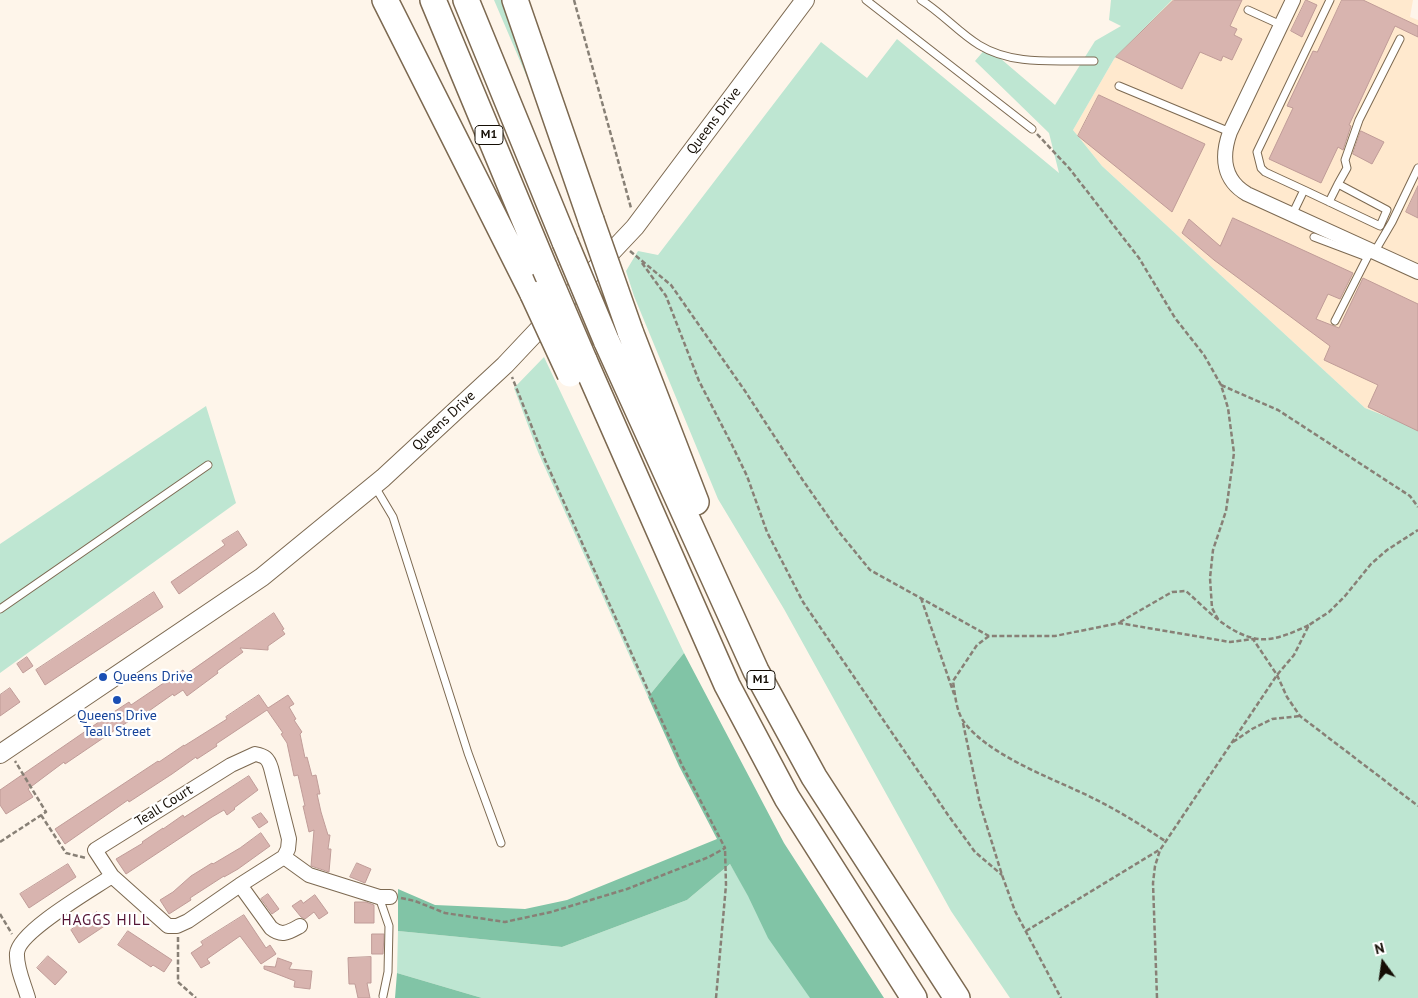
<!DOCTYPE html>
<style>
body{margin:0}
#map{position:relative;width:1418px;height:998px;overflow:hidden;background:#fef5ea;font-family:"PT Sans",sans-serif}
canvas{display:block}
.north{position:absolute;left:1358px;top:938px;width:50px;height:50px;-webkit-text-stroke:4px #fff;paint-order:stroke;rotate:346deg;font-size:14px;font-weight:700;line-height:20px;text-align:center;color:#150e05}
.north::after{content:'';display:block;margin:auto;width:18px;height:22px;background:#150e05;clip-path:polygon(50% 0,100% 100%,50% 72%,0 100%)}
</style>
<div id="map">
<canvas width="1418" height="998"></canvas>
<div class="north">N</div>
</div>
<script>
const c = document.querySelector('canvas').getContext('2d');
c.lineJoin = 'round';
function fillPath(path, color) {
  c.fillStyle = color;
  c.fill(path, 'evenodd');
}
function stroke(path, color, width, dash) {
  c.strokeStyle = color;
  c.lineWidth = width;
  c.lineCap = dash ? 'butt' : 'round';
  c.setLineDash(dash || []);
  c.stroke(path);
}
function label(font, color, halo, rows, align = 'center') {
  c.font = font + ' "PT Sans",sans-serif';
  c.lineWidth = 4.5;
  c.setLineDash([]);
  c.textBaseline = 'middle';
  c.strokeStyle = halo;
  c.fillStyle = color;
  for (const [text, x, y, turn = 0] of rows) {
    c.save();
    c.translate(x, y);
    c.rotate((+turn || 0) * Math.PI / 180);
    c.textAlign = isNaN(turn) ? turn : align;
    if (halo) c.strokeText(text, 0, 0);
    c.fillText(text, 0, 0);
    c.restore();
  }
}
const built = new Path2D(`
 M1172,0H1413L1410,17L1418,20V429L1365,408L1102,166L1073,130L1114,59Z`);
const green = new Path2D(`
 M494,0H504L538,103Z
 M1111,0H1172L1114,59L1073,130L1102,166L1365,408L1418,429V998H1010L951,911L784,609L718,499L634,296L626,271L638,251L658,255L821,42L867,78L897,39L1059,173L1049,133L975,61L987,47L1055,105L1095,41L1121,26L1109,20Z
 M544,357L684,653L648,697L538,452L514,388Z
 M206,406L236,503L0,673V544Z
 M730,864L811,998H482L397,973L398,931L562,947L687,900Z`);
const forest = new Path2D(`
 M684,653L784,843L884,998H810L768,938L748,896L730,864L687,900L562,947L398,931V889L435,905L525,909L567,900L717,839L679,766L648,697Z
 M397,973L482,998H395Z`);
const building = new Path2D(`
 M1174,0H1242L1230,26L1237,29L1234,35L1242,39L1232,60L1223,56L1221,61L1200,52L1182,89L1116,57Z
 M1306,0L1317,5L1302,37L1291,31Z
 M1342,0H1363L1418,26V37L1395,26L1349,125L1351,126L1343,150L1338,147L1321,183L1269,159L1293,108L1287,106L1313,51L1317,52Z
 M1099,95L1205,144L1172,212L1078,136Z
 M1361,131L1384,142L1372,164L1353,154Z
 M1418,186V218L1406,212Z
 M1233,218L1353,273L1340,299L1328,294L1316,319L1339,328L1363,278L1418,304V431L1368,407L1378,385L1324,360L1330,346L1214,260L1182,233L1189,219L1220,246Z
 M238,531L247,545L179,594L171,582L225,545L222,541Z
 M154,592L163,607L45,685L36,670Z
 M274,613L284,629L282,630L285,634L268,646V650L240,648L243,652L217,671L218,673L187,696L183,690L174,696L173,694L146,713L145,711L115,730L65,764L64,762L28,789L33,797L6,814L0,805V790L109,715L129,702L131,705L183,670L186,674Z
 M27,657L33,666L23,673L17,664Z
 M10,688L20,702L0,716V695Z
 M259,695L268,708L288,695L294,704L289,707L296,719L294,720L302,732L300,734L305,758L307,757L312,776L316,775L320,794H317L321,812L328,835H330L328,849H331L329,872L311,866L314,830L309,832L303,806H305L298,775L294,776L287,743L281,734L283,733L267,710L216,744L217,746L197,759L196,757L172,774L129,802L128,800L65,844L55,829L158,761L159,762L184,745V746L227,719L226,717Z
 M249,776L258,790L234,808L235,809L227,815L224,810L212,817L126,874L116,859L143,843L142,842L163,828V829L183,815L184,817Z
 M261,813L268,822L259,828L252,818Z
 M261,833L270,846L238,869L224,877V876L190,898L191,900L169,914L160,900L173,892L191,876L212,863L213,864L240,848Z
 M357,863L371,869L365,883L350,877Z
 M68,864L76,877L29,908L20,894Z
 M268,894L279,909L272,914L261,899Z
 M315,895L328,913L319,919L314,912L305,919L301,917L292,906L301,900L303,903Z
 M355,902H366L374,905V923H355Z
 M97,912L106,925L79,943L71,930Z
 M244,915L266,948L270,945L276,954L261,964L240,936L207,959L210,963L201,968L191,953L203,945L201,942Z
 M128,931L172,960L164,972L153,965L151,967L118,945Z
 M372,934H384L383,954H372Z
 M48,956L67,972L55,985L37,968Z
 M371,957V983H367L370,998H358L355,984H349L348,958Z
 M278,958L292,963L289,969L312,971L310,989L294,987L295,981L264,969V966L275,967Z`);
const path = new Path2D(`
 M574,0L631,208
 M1037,134L1069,168L1139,258L1175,318L1204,355L1221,385L1228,408L1234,453L1226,511L1213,550L1210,578L1212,608L1219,621
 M630,251L671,285L745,391L802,479L839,532L870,570L989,636H1055L1119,623L1230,642L1253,639L1277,675L1287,697L1300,716L1418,806
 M642,263L666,296L699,381L732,445L747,476L767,532L803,602L948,815L975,852L1002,875
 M1221,385L1278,410L1410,496L1418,507
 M921,598L954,694
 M1120,622L1172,592L1186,591C1205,608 1227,632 1253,638C1271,643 1292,633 1309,625
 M989,636L977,645L953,681C955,694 956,711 964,722C987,753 1043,775 1078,791C1109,805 1137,822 1165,841
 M963,723L980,804L1002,875L1015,911L1061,998
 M1233,742L1252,729L1272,719L1300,716
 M41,815L66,853L86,858
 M0,842L46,812L15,761
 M401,898L415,901L445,913L505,922L551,912L627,889L709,857L725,848L682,765L647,688L545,460L512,377
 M0,914L12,934
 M1026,931L1159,850
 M178,937V982L196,998
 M716,998L726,885L725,848
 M1157,998L1153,883L1155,866L1160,850L1277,675L1294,655L1309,625L1329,612L1345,596L1371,564L1387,550L1418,530`);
const service = new Path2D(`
 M866,0L1032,129
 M921,0C942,13 959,33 979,45C1013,66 1056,60 1094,61
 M1248,10L1281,25
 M1119,86L1230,132
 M1304,190L1380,226L1387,210L1338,184L1347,168L1345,160L1359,120L1400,39
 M1329,202L1338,184
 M1292,215L1304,190L1265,172L1261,168L1257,152L1330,0
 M1314,237L1367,257
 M1375,251L1392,222L1418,168
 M1335,321L1371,250
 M374,485L393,517L468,753L501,843
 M0,609L208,465
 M379,897L389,926L388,972L383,996`);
const minor = new Path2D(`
 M1293,0L1230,132C1221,157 1223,180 1247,194L1418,272
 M255,754C265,756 268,758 271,768L289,839L288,849L284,857L240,885L188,921L177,926H168L112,876L95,850L231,765Z
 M284,857L309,875L379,897H390
 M240,885L271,928C282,937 289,932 300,926
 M28,998C24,984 16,967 17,953C19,931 93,889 112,876`);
const tertiary = new Path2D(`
 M0,754L262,577L383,478L505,365L635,227L805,0`);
const motorway = new Path2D(`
 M385,0L533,294
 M433,0L545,269
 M466,0L565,242
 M515,0L591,220
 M630,331L696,502
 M606,340L756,671L814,777L957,998
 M584,360L727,685L787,798L914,998`);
const motorwayBridge = new Path2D(`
 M591,220L630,331
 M565,242L606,340
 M545,269L584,360
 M533,294L570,374`);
const markers = [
 [103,677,5,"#1a4fb4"],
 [117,700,5,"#1a4fb4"]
];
const shields = [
 [489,135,28],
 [761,680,28]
];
const shieldNames = [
 ["M1",489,135],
 ["M1",761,680]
];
const streetNames = [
 ["Queens Drive",714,121,-53],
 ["Queens Drive",444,421,-43],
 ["Teall Court",164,806,-32]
];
const transitNames = [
 ["Queens Drive",113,677],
 ["Queens Drive",117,716,"center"],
 ["Teall Street",117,732,"center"]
];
const neighbourhoodNames = [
 ["HAGGS HILL",106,921]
];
fillPath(built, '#ffe9ce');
fillPath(green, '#bee6d2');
fillPath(forest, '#81c4a6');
fillPath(building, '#d8b4af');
stroke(building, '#c09c98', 1);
stroke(service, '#7c6951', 9);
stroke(minor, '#7c6951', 16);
stroke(tertiary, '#7c6951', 20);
stroke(motorway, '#7c6951', 28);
stroke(path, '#888076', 2.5, [5, 2.5]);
stroke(service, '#fff', 7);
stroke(minor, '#fff', 14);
stroke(tertiary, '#fff', 18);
stroke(motorway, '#fff', 25);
stroke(motorwayBridge, '#7c6951', 28, []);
stroke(motorwayBridge, '#fff', 25);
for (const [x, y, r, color] of markers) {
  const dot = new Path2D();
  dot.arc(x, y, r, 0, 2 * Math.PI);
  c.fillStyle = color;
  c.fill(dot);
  stroke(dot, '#fff', 2);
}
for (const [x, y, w] of shields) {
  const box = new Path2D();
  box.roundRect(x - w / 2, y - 9.5, w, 19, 4);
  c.fillStyle = '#fff';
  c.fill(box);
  stroke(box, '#150e05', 1);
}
label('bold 12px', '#150e05', null, shieldNames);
label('14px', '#150e05', '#fff', streetNames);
label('14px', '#164399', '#fff', transitNames, 'left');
c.letterSpacing = '1px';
label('15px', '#551535', '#fff', neighbourhoodNames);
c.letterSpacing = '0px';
</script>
